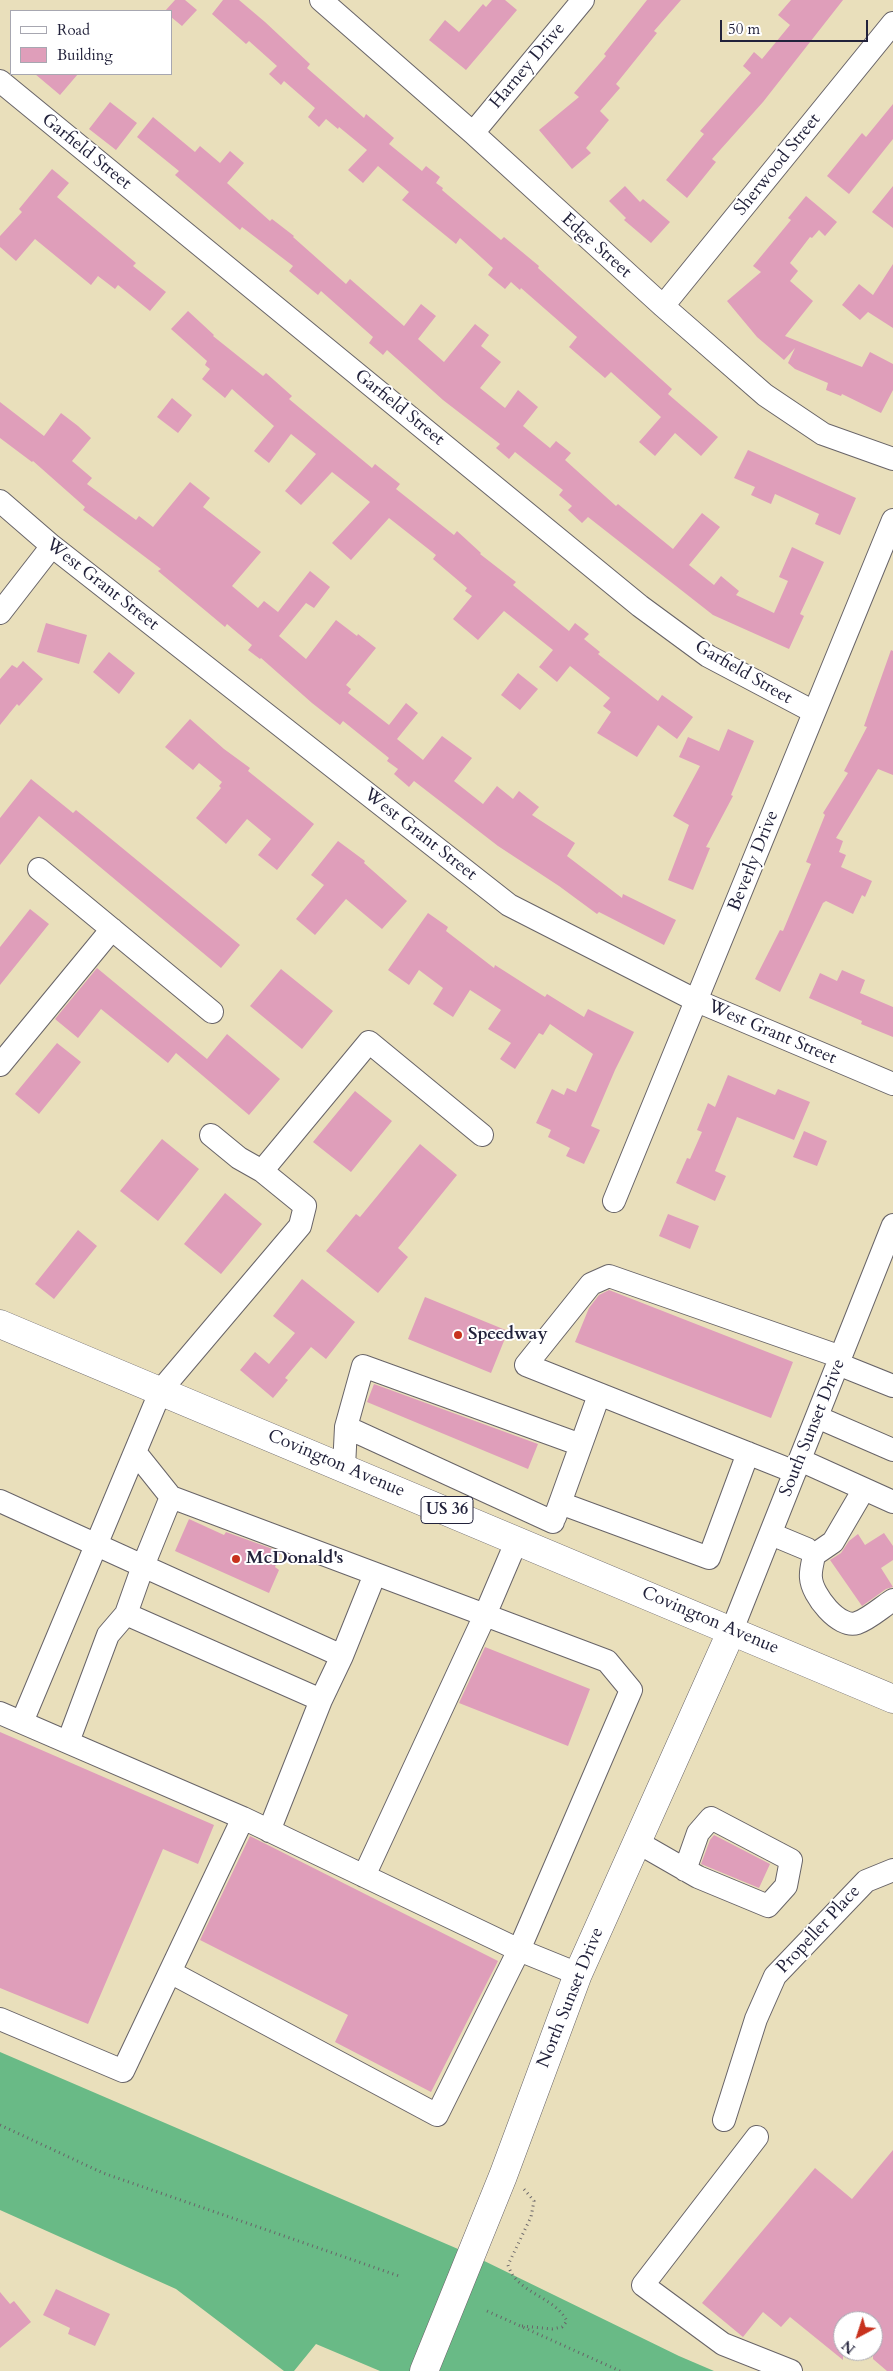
<!DOCTYPE html>
<style>
body{margin:0}
#map{position:relative;width:893px;height:2371px;overflow:hidden;background:#e9dfbb;font-family:Cardo,serif}
canvas{display:block}
.legend{position:absolute;left:10px;top:10px;width:162px;height:65px;box-sizing:border-box;background:#fff;border:1px solid #a7a7b1;margin:0;padding:6px 9px;list-style:none;font-size:15px;color:#22223b}
.legend li{display:flex;align-items:center;gap:10px;height:25px}
.legend b{width:25px;border:1px solid #a7a7b1}
.north{position:absolute;left:833px;top:2311px;width:50px;height:50px;box-sizing:border-box;background:#fff;border:1px solid #a7a7b1;border-radius:50%;rotate:220deg;font-size:14px;font-weight:700;line-height:20px;text-align:center;color:#22223b}
.north::after{content:'';display:block;margin:auto;width:18px;height:22px;background:#c8321e;clip-path:polygon(50% 0,100% 100%,50% 72%,0 100%)}
.scale{position:absolute;left:720px;top:20px;width:148px;height:22px;box-sizing:border-box;border:2px solid #22223b;border-top:0;padding-left:6px;font-size:15px;line-height:18px;white-space:nowrap;color:#22223b;-webkit-text-stroke:4px #fff;paint-order:stroke}
</style>
<div id="map">
<canvas width="893" height="2371"></canvas>
<ul class="legend">
<li><b style="height:6px;background:#fff"></b>Road</li>
<li><b style="height:14px;background:#df9eba"></b>Building</li>
</ul>
<div class="north">N</div>
<div class="scale">50 m</div>
</div>
<script>
const c = document.querySelector('canvas').getContext('2d');
c.lineJoin = 'round';
function fillPath(path, color) {
  c.fillStyle = color;
  c.fill(path, 'evenodd');
}
function stroke(path, color, width, dash) {
  c.strokeStyle = color;
  c.lineWidth = width;
  c.lineCap = dash ? 'butt' : 'round';
  c.setLineDash(dash || []);
  c.stroke(path);
}
function label(font, color, halo, rows, align = 'center') {
  c.font = font + ' Cardo,serif';
  c.lineWidth = 4;
  c.setLineDash([]);
  c.textBaseline = 'middle';
  c.strokeStyle = halo;
  c.fillStyle = color;
  for (const [text, x, y, turn = 0] of rows) {
    c.save();
    c.translate(x, y);
    c.rotate((+turn || 0) * Math.PI / 180);
    c.textAlign = isNaN(turn) ? turn : align;
    if (halo) c.strokeText(text, 0, 0);
    c.fillText(text, 0, 0);
    c.restore();
  }
}
const forest = new Path2D(`
 M0,2052L472,2255L679,2356L714,2371H380L316,2344L294,2371H284L176,2289L0,2210Z`);
const building = new Path2D(`
 M175,0H185L197,10L182,26L171,17V11H165Z
 M223,0H239L265,22L310,64L307,68L364,118L366,114L394,138L389,144L422,171L426,166L440,177L436,183L443,188L442,190L501,240L504,237L539,266L538,268L672,389L668,394L718,437L701,456L675,433L655,456L639,442L661,417L611,372L605,378L569,347L577,337L521,288L520,290L511,282L505,289L488,275L493,268L460,238L456,244L402,200L409,192L378,166L363,183L348,170L367,150L339,127L338,129L326,119L319,127L308,117L315,108L284,81L281,85L269,74L277,66L249,41L246,44L212,14Z
 M492,0H505L517,10L466,70L429,40L445,20L459,32L483,4L486,7Z
 M647,0H681L654,31L657,33L616,84L620,88L600,111L609,120L586,148L591,153L572,169L539,130L579,97L574,93L606,56L604,54Z
 M791,0H843L763,102L712,159L716,162L687,198L666,180L704,134L700,131L751,73L743,66L754,52L762,59L790,25L778,15Z
 M35,74H78L60,95Z
 M110,102L137,123L116,150L89,129Z
 M893,104V139L849,194L827,176L862,133L866,137Z
 M153,117L195,152L200,146L220,163L230,151L244,163L227,183L270,221L272,219L294,236L293,237L346,284L350,279L404,326L421,304L436,316L418,339L444,362L475,324L489,335L481,346L501,362L480,388L505,408L518,390L538,407L523,426L550,448L556,441L571,453L565,460L616,506L618,504L673,549L702,513L720,527L689,565L714,585L721,576L739,591L736,595L774,613L788,581L779,577L792,547L824,562L800,614L804,616L789,649L713,615L588,517L582,523L568,510L572,506L559,495L563,490L515,452L509,459L496,448L500,444L443,400L387,350L383,355L369,343L373,337L321,291L318,295L289,271L293,266L242,227L240,230L175,175L179,171L137,137Z
 M52,169L69,183L57,197L136,263L133,266L166,292L150,311L118,285L115,289L98,276L91,285L35,239L16,261L0,247V236L22,212L19,209Z
 M625,186L640,202L643,199L670,222L651,243L624,220L626,218L609,201Z
 M893,186V228L872,212Z
 M806,196L837,222L825,236L819,230L812,238L810,237L790,263L798,271L790,281L813,301L785,336L862,367L870,352L893,364V390L881,413L842,394L841,396L826,390L828,383L795,369L788,363L795,348L784,360L757,337L727,301L761,272L753,266L791,220L788,218Z
 M893,264V328L868,312L860,320L842,305L859,284L873,295Z
 M188,311L214,335L213,336L263,376L266,373L292,396L289,399L372,468L375,464L400,484L396,489L454,535L457,531L481,553L480,554L516,582L513,585L569,631L575,623L589,634L584,639L600,652L598,654L658,701L662,695L693,717L677,739L658,725L637,757L597,733L611,712L603,706L610,698L570,666L557,682L539,667L553,650L504,611L478,640L453,619L472,596L465,591L467,588L433,559L436,555L389,518L351,560L332,543L370,502L332,472L301,505L285,491L316,454L291,434L269,463L254,451L274,426L232,389L225,398L202,379L210,369L205,365L207,361L171,329Z
 M172,398L192,415L178,433L157,417Z
 M0,402L44,436L61,413L78,426L91,438L72,461L92,478L87,484L136,520L139,516L153,527L190,482L210,498L203,507L261,552L232,586L258,608L264,601L278,612L310,571L330,587L314,608L306,603L279,636L306,659L336,620L357,636L358,634L376,648L346,685L351,689L348,693L389,725L406,703L418,713L397,739L423,760L442,736L472,758L454,781L483,804L497,786L513,799L519,791L539,807L532,815L575,843L567,856L622,898L623,894L676,920L664,945L599,912L597,914L559,886L498,846L414,781L409,787L394,774L398,769L387,761L389,758L343,721L340,725L312,703L261,658L260,659L248,650L252,645L227,624L225,627L158,571L161,569L83,510L85,507L33,461L32,462L0,438Z
 M748,450L856,498L840,535L815,524L819,514L775,494L771,504L751,495L755,487L734,478Z
 M46,623L87,635L79,664L37,652Z
 M891,650L893,651V775L878,769L836,838L843,841L839,852L846,855L841,867L872,881L865,897L862,895L853,914L826,901L823,903L780,992L755,979L780,930L783,931L811,864L806,862L825,815L823,813L848,773L844,771L867,727L864,726Z
 M109,652L135,673L119,694L93,672Z
 M23,661L43,679L19,706L17,704L0,725V679L12,665L17,668Z
 M518,673L538,689L520,710L501,695Z
 M190,719L224,749L250,768L248,771L314,824L277,870L258,855L271,839L247,819L226,844L196,818L221,788L219,786L222,782L199,763L193,770L165,747Z
 M728,729L754,741L731,795L733,796L706,847L710,848L693,890L668,880L689,825L673,816L700,766L679,757L688,737L719,751Z
 M31,779L73,813L76,810L240,945L221,968L39,816L0,865V818Z
 M338,841L365,861L364,863L407,901L382,929L346,899L315,935L296,919L324,885L311,875Z
 M30,909L49,924L0,985V947Z
 M428,913L448,927L446,931L494,968L495,965L545,997L547,994L584,1017L588,1009L634,1032L615,1070L591,1126L600,1130L584,1164L566,1156L570,1148L548,1137L551,1130L536,1123L552,1089L564,1095L567,1088L576,1092L593,1054L550,1024L543,1035L539,1033L515,1069L500,1059L511,1043L488,1029L501,1010L470,990L453,1017L433,1004L443,988L419,970L409,985L388,970Z
 M97,968L207,1059L227,1034L280,1079L249,1115L176,1053L168,1063L101,1009L78,1038L55,1019Z
 M281,969L333,1011L302,1049L250,1006Z
 M842,970L865,980L860,993L893,1007V1037L861,1024L862,1021L809,998L820,973L837,981Z
 M57,1043L81,1062L39,1114L15,1094Z
 M728,1075L775,1095L778,1089L810,1102L794,1140L737,1117L715,1171L726,1176L715,1201L676,1183L687,1158L690,1159L702,1132L697,1130L708,1103L715,1107Z
 M355,1091L392,1121L351,1172L313,1142Z
 M804,1131L827,1141L817,1166L793,1157Z
 M162,1139L199,1169L158,1221L120,1191Z
 M420,1144L457,1175L398,1248L408,1257L378,1293L326,1251L356,1214L360,1217Z
 M225,1193L262,1224L221,1274L184,1244Z
 M668,1214L699,1226L690,1249L659,1236Z
 M78,1230L97,1246L54,1299L35,1284Z
 M302,1279L355,1322L326,1359L311,1347L285,1378L288,1380L273,1398L240,1370L255,1352L269,1364L295,1333L273,1316Z
 M609,1290L793,1362L771,1418L575,1342L589,1308L599,1295Z
 M425,1297L508,1331L491,1373L408,1339Z
 M374,1384L538,1444L528,1469L367,1402Z
 M189,1519L224,1535L226,1532L281,1552L275,1567L279,1570L269,1593L175,1551Z
 M884,1533L893,1546V1560L881,1568L893,1587L886,1589L862,1606L830,1560L841,1553L849,1541L858,1534L865,1545Z
 M485,1647L590,1689L568,1746L459,1703Z
 M0,1732L214,1825L198,1864L163,1849L88,2024L0,1988Z
 M714,1835L770,1864L759,1888L701,1864L710,1840Z
 M250,1836L498,1961L431,2092L335,2042L348,2015L200,1940Z
 M893,2150V2371H887L873,2359V2321H843V2360L790,2317L781,2327L763,2312L743,2337L702,2303L815,2168L852,2199Z
 M56,2289L110,2314L95,2346L68,2334L70,2328L43,2315Z
 M0,2292L10,2304L14,2301L31,2322L0,2348Z`);
const path = new Path2D(`
 M0,2125L103,2173L399,2276
 M487,2311L620,2371
 M522,2326L552,2329L562,2327L567,2321C553,2295 517,2294 508,2265L531,2217L534,2201L523,2188`);
const minor = new Path2D(`
 M321,0L473,133L663,306L765,395L823,434L893,459
 M0,81L640,606L708,656L814,712
 M473,133L583,0
 M663,306L893,23
 M0,501L52,546L509,905L697,1001L893,1084
 M0,613L52,546
 M39,869L212,1012
 M0,1065L112,929
 M262,1171L369,1042L482,1135
 M614,1201L893,520
 M838,1364L893,1386
 M817,1417L893,1450
 M346,1427L553,1522
 M135,1452L171,1497L485,1615L364,1876
 M800,1460L893,1502
 M344,1467L346,1427L363,1366L581,1445
 M795,1472L526,1365L591,1284L609,1276L841,1357
 M0,1501L143,1566L171,1497
 M560,1503L709,1558L748,1453
 M555,1517L599,1395
 M771,1534L807,1549L814,1555C813,1562 810,1571 811,1578C812,1595 839,1629 857,1623C869,1619 882,1607 893,1600
 M814,1555L833,1542L864,1489
 M732,1630L893,1225
 M342,1656L143,1566L126,1614L321,1700L342,1656L375,1574
 M0,1713L243,1818L519,1950L578,1974
 M22,1722L161,1390L300,1226L305,1206L262,1171L239,1158L211,1135
 M68,1742L108,1635L126,1614
 M269,1831L321,1700
 M637,1842L698,1877L768,1906L786,1886L791,1860L711,1818L698,1833L685,1870
 M170,1972L437,2115L519,1950L631,1690L607,1661L485,1615L517,1540
 M0,2019L123,2071L243,1818
 M724,2120L756,2019L775,1976L866,1881L893,1870
 M757,2137L643,2285L723,2344L791,2371`);
const major = new Path2D(`
 M0,1324L893,1699
 M424,2371L503,2176L578,1974L732,1630`);
const markers = [
 [458,1335,5,"#c8321e"],
 [236,1559,5,"#c8321e"]
];
const shields = [
 [447,1510,52]
];
const shieldNames = [
 ["US 36",447,1510]
];
const streetNames = [
 ["Harney Drive",528,66,-50],
 ["Garfield Street",86,152,39],
 ["Sherwood Street",778,165,-51],
 ["Edge Street",596,246,42],
 ["Garfield Street",399,408,39],
 ["West Grant Street",102,585,38],
 ["Garfield Street",743,673,30],
 ["West Grant Street",420,835,38],
 ["Beverly Drive",754,861,-68],
 ["West Grant Street",772,1033,23],
 ["South Sunset Drive",813,1428,-68],
 ["Covington Avenue",336,1464,23],
 ["Covington Avenue",710,1621,23],
 ["Propeller Place",819,1930,-47],
 ["North Sunset Drive",571,1998,-68]
];
const poiNames = [
 ["Speedway",468,1335],
 ["McDonald's",246,1559]
];
fillPath(forest, '#69ba86');
fillPath(building, '#df9eba');
stroke(minor, '#686468', 24);
stroke(major, '#686468', 29);
stroke(path, '#686468', 3, [1, 4]);
stroke(minor, '#fff', 22);
stroke(major, '#fff', 28);
for (const [x, y, r, color] of markers) {
  const dot = new Path2D();
  dot.arc(x, y, r, 0, 2 * Math.PI);
  c.fillStyle = color;
  c.fill(dot);
  stroke(dot, '#fff', 2);
}
for (const [x, y, w] of shields) {
  const box = new Path2D();
  box.roundRect(x - w / 2, y - 13.5, w, 27, 4);
  c.fillStyle = '#fff';
  c.fill(box);
  stroke(box, '#22223b', 1);
}
label('bold 16px', '#22223b', null, shieldNames);
label('18px', '#22223b', '#fff', streetNames);
label('bold 18px', '#22223b', '#fff', poiNames, 'left');
</script>
